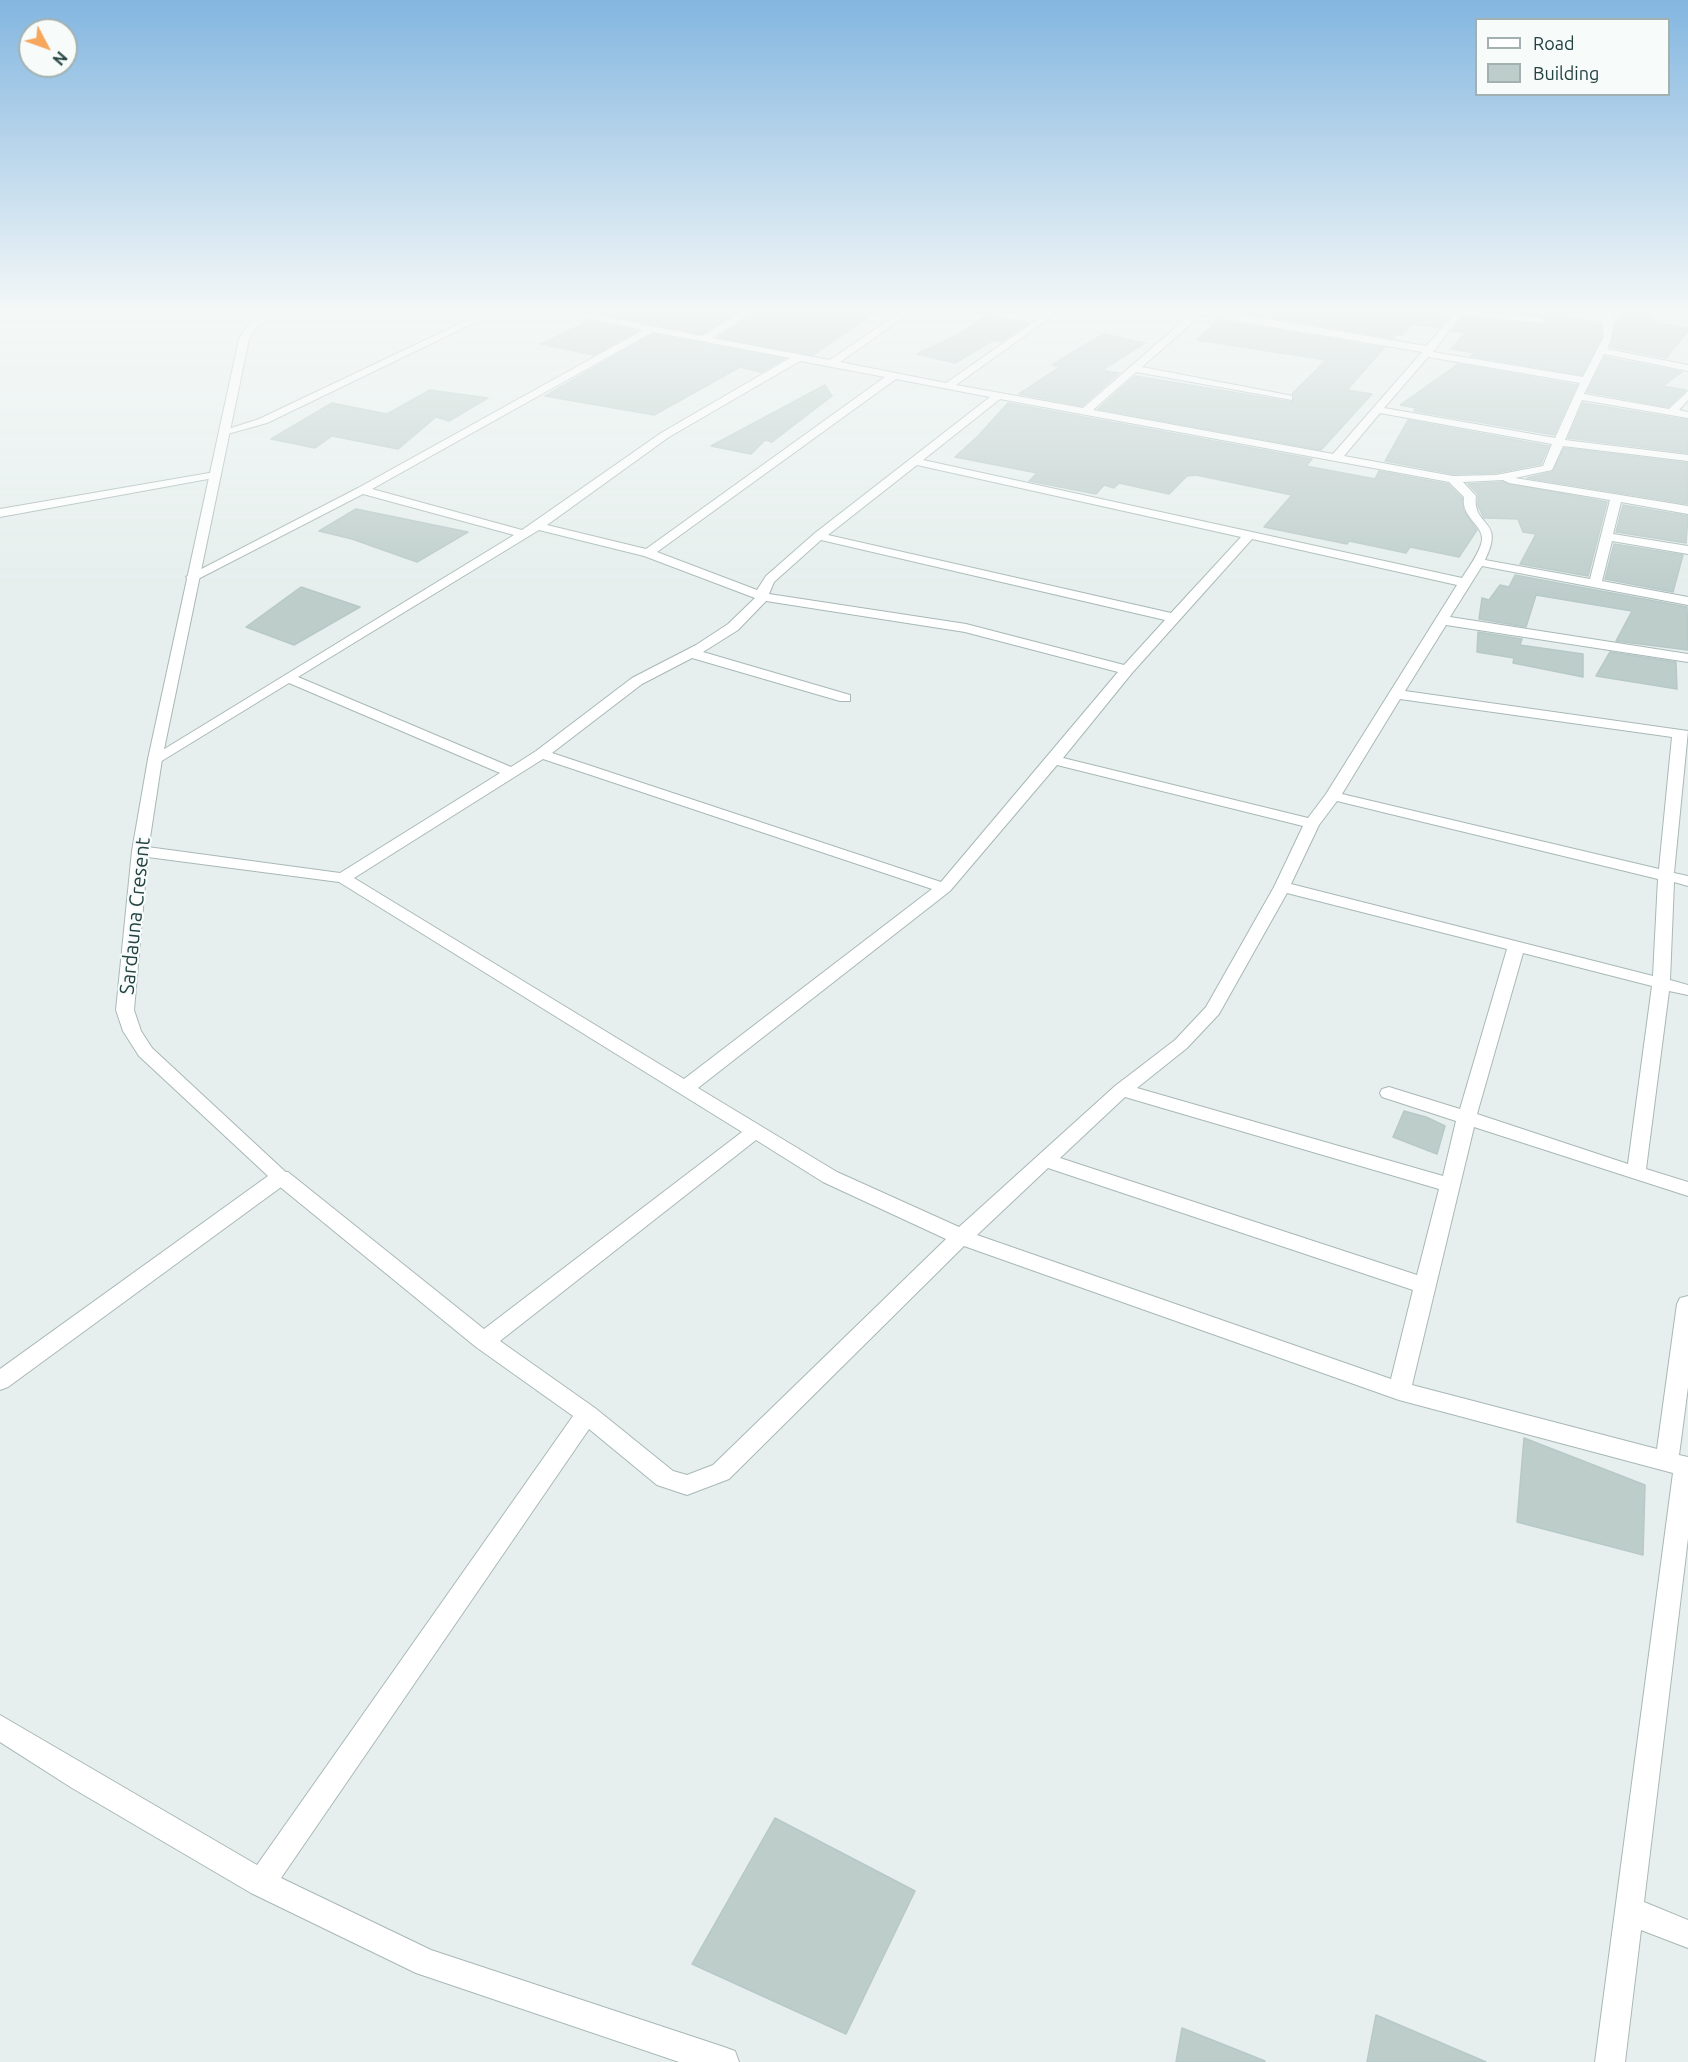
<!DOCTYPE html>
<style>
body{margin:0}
#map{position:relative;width:1688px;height:2062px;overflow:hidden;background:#e6efed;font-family:Ubuntu,sans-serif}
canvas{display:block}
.legend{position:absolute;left:1475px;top:18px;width:195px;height:78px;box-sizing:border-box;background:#f7fbfa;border:2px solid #a2b1b0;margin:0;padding:8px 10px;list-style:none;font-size:18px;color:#234241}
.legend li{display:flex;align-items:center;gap:12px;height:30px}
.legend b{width:30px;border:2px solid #a2b1b0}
.north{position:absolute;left:18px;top:18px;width:60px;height:60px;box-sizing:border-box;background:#f7fbfa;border:2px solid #a2b1b0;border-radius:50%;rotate:131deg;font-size:16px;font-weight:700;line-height:24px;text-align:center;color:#234241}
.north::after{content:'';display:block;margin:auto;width:21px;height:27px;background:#f7a75c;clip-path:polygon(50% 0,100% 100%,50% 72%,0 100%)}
</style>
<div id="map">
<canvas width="1688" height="2062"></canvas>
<ul class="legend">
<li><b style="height:8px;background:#fff"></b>Road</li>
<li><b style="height:16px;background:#bdcdca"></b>Building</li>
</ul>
<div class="north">N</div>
</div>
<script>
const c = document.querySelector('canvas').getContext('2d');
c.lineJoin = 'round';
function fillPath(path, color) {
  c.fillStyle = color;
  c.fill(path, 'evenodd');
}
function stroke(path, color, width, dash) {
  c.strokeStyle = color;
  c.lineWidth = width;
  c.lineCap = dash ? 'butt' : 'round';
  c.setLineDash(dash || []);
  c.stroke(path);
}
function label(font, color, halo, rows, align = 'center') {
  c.font = font + ' Ubuntu,sans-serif';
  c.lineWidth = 4.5;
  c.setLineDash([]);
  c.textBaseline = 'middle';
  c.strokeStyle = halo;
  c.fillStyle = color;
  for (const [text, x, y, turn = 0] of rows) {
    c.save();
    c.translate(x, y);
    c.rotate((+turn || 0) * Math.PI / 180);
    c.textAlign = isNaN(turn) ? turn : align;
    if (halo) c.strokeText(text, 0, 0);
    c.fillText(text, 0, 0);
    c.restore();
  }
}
const building = new Path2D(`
 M616,307H660L676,311L684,307H745L702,334L602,314Z
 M763,307H884L813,355L718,337Z
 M1231,307H1421L1447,319L1439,328L1412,324L1402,335L1396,334L1393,338L1229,310Z
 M1473,307H1545L1542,311L1600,323L1602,336L1582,375L1471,356L1475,353L1451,349L1465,333L1452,331L1462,317L1543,325L1545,323V318L1540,316Z
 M1625,312L1655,317L1650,321L1688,328V331L1666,358L1610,347L1616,320Z
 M987,315L1029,323L1001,342L994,340L955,363L917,354L959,334Z
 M1218,320L1384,348L1347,390L1372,394L1321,450L1098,409L1135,376L1292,402L1294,400L1292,394L1326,360L1197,340Z
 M589,321L637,331L594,355L541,344Z
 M653,334L784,359L761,372L740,367L654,415L545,396Z
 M1103,334L1145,343L1102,370L1119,373L1082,406L1019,394L1060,367L1052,365Z
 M1605,357L1682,372L1663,386L1686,390L1668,407L1587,392Z
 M1458,364L1577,385L1554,435L1414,411L1416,408L1400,405Z
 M825,385L832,396L772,442L765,440L751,454L711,446Z
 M430,390L488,398L449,421L436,417L398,449L332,436L315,448L271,439L332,403L387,414Z
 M1008,403L1312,459L1306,466L1375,479L1379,471L1448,484L1462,498L1464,511L1477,530L1459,557L1410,547L1406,553L1349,541L1347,544L1264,527L1292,495L1196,475L1187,476L1169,494L1119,483L1114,488L1104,485L1096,494L1029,481L1037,473L955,457L978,436Z
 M1583,403L1688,420V453L1568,438Z
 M1408,420L1549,446L1541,464L1496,473L1453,474L1385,461Z
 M1564,448L1688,463V504L1527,478L1552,472Z
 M1503,482L1607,502L1588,576L1520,564L1536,534L1523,532L1518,519L1484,518L1478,506V494L1468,484Z
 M1623,505L1688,516L1686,543L1616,532Z
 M356,509L468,532L417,562L352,539L319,531Z
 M1614,544L1683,555L1673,592L1605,579Z
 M1515,575L1687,607L1688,650L1616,641L1632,611L1536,595L1526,627L1479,619L1482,598L1489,600L1500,585L1509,587Z
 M301,587L360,607L294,645L246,627Z
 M1478,632L1522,639L1520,645L1583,654V677L1513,663L1514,658L1477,652Z
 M1610,652L1676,662L1677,689L1596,676Z
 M1404,1111L1426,1117L1445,1126L1437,1154L1393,1137Z
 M1524,1438L1645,1485L1643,1555L1517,1522Z
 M775,1818L915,1891L846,2034L692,1964Z
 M1376,2015L1486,2062H1367Z
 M1182,2028L1265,2061L1264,2062H1176Z`);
const minor = new Path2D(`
 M495,307H507L267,423L224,435L219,432L259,419Z
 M536,307H556L702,336L750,307H761L712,338L830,360L908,307H919L840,362L946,383L1055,307H1065L956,385L1083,408L1199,307L1426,346L1451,318L1423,307L1469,309L1540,318L1543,319V323L1461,315L1433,352L1583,377L1604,336L1602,320L1607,307H1617C1611,322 1615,335 1607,349L1688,365V371L1604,354L1584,394L1669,409L1688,391V400L1679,410L1688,412V418L1582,400L1565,440L1688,455V461L1563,446L1552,470L1515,478L1688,506V514L1621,502L1613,534L1688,546V554L1612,541L1602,581L1688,597V605L1482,566L1450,617L1688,654V662L1446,625L1405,691L1688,731L1674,873L1688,876V886L1674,882L1670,980L1688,985V995L1669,991L1646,1169L1688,1182V1196L1474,1127L1412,1385L1657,1449L1677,1304L1680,1298L1688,1296V1387L1679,1455L1688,1457V1538L1644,1902L1688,1920V1948L1641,1930L1625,2062H1595L1673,1473L1399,1400L964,1246L729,1479L687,1495L657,1485L589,1429L281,1878L431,1950L724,2047L735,2051L739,2062H679L416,1973L251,1893L72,1788L0,1742V1715L257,1865L573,1416L476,1347L274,1182L271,1177L274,1172H288L484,1329L742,1132L339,882L140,856L132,851L140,846L340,873L500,773L289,683L160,762H150L148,759L514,535L363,494L196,580H188L186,577L358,488L643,330ZM1201,315L1422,352L1333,454L1093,410L1136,372L1292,400V396L1288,395L1142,367ZM653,332L790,358L661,433L522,530L372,489ZM1428,357L1580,383L1555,438L1384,408ZM800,361L885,377L646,549L547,525L669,437ZM896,379L990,397L815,533L766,576L757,590L657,552ZM1000,399L1449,482L1464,497C1461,518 1483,524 1482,540C1480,553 1468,568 1462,578L923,460ZM1380,413L1552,444L1543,466L1496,475L1453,476L1344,456ZM917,465L1241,537L1171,613L828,535ZM1503,480L1509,483L1610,500L1590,579L1485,560C1506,518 1472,528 1476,496L1463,482ZM539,530L644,556L755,598L728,624L696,645L632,678L536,751L511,767L298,677ZM1252,539L1457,585L1326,794L1308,818L1063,758L1132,673ZM821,540L1165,620L1124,665L966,624L769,594L774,582ZM766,601L965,632L1118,672L941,882L552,753L642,684L692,658L840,701H850V695L703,652L738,630ZM1400,699L1672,737L1659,869L1342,794ZM543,759L932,889L684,1079L354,878ZM1057,765L1303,826L1274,887L1206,1007L1175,1040L1115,1086L959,1227L837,1172L698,1088L950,891ZM1337,801L1658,879L1653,976L1291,884L1319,825ZM1287,893L1507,949L1460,1109L1389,1087L1382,1089L1380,1093L1382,1097L1456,1121L1443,1176L1137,1088L1187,1048L1219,1014ZM1523,953L1652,986L1628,1164L1477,1114ZM1125,1097L1439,1189L1417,1275L1060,1158ZM756,1140L823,1182L946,1239L713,1465L687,1475L673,1471L595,1408L500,1341ZM1048,1168L1413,1290L1391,1379L977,1235Z
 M215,472L221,475L219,477L0,517V509Z`);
const tertiary = new Path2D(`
 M273,307H283L255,329L249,339L162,759L148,851L134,1010L141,1031L152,1048L291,1177L288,1182L8,1387L0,1390V1369L268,1176L139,1056L123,1031L116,1010L132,851L148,759L239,339L248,325Z`);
const streetNames = [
 ["Sardauna Cresent",135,916,-84]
];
fillPath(building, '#bdcdca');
stroke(building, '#b7c9c6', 1.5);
stroke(minor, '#a8b8b6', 2);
stroke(tertiary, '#a8b8b6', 2);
fillPath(minor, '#fff');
fillPath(tertiary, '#fff');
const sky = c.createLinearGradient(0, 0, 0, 596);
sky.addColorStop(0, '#83b6e0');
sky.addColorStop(0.52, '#f4f8f7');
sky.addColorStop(1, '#f4f8f700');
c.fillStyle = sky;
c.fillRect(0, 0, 1688, 596);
label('20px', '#234241', '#f7fbfa', streetNames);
</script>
